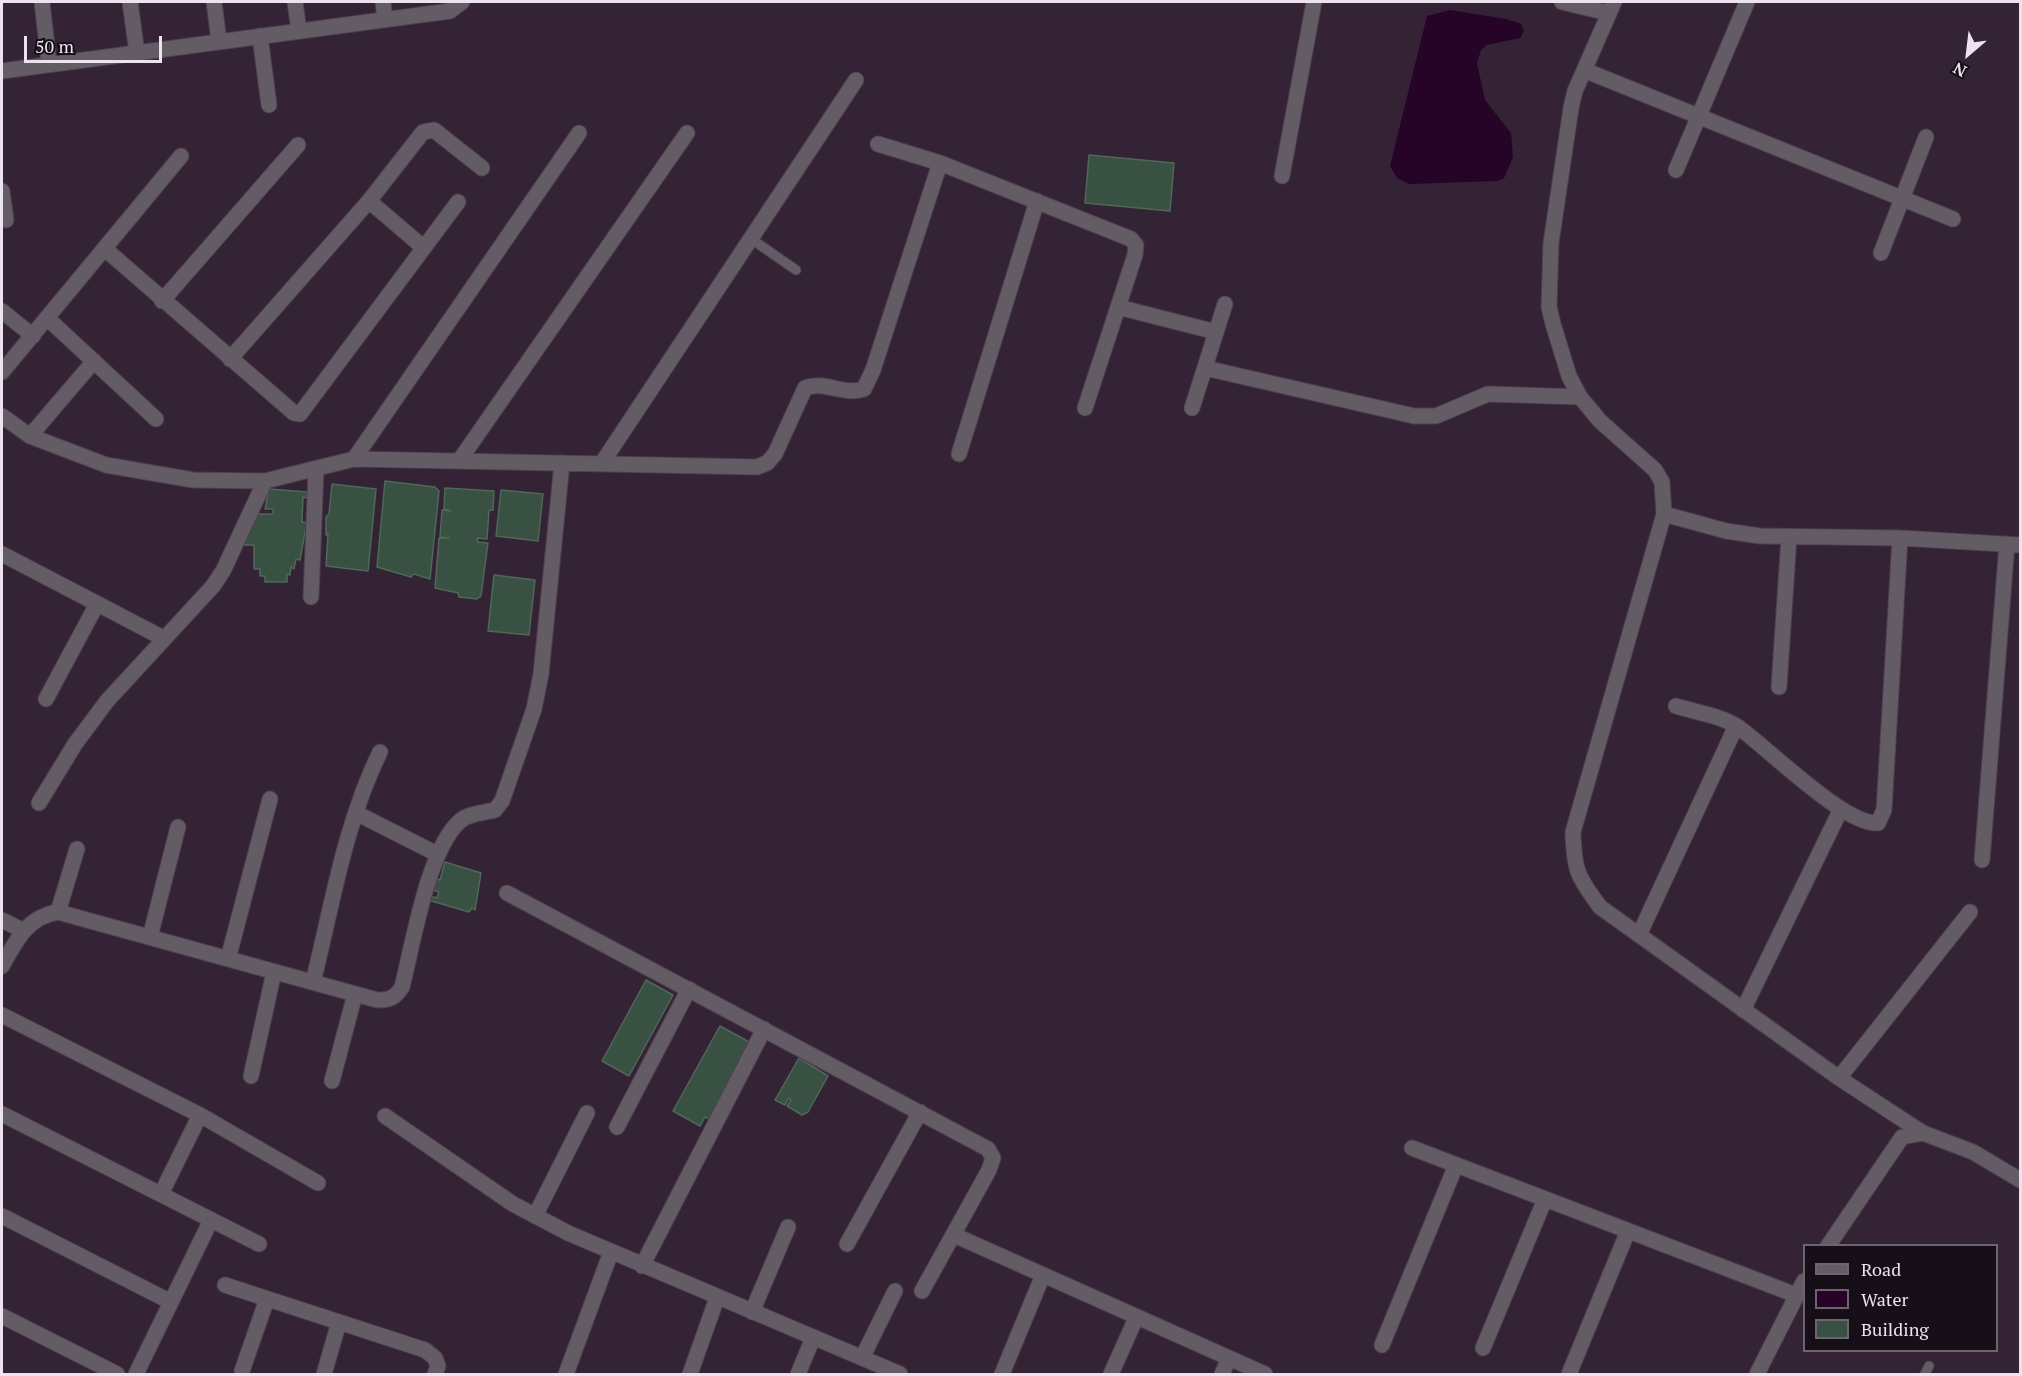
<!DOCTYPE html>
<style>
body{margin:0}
#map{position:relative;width:2022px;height:1376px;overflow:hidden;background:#332335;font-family:"PT Serif",serif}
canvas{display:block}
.frame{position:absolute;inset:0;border:3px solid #ede3ee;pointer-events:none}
.legend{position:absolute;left:1803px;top:1244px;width:195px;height:108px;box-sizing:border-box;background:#170f17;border:2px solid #6d646d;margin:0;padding:8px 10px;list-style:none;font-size:18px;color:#ede3ee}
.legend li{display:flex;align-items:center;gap:12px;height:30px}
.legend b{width:30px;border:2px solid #6d646d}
.north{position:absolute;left:1938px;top:24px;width:60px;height:60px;-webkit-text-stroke:4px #170f17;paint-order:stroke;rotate:208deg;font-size:16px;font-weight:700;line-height:24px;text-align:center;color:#ede3ee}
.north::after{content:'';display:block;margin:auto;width:21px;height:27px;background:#ede3ee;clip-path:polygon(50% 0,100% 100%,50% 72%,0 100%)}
.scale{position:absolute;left:24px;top:36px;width:138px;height:27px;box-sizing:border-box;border:3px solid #ede3ee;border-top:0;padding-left:8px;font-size:18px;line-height:21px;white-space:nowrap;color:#ede3ee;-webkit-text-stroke:4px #170f17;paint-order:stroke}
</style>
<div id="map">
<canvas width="2022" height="1376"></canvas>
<div class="frame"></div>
<ul class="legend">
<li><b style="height:8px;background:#645c65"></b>Road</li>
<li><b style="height:16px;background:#250428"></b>Water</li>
<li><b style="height:16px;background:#395142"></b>Building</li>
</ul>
<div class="north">N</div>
<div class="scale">50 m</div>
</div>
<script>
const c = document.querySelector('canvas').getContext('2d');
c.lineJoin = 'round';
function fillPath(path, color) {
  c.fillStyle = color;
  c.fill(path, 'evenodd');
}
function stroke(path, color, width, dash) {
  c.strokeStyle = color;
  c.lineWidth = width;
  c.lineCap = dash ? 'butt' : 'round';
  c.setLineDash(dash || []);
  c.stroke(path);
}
const water = new Path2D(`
 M1450,10L1506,19L1521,24L1524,31L1520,38L1487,45L1481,50L1477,63L1485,100L1511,133L1513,157L1504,178L1497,181L1409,184L1397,178L1390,166L1427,16Z`);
const building = new Path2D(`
 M1089,155L1174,163L1170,211L1085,203Z
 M385,481L435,487L439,491L430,579L414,574L411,577L377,567Z
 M332,484L376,489L368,571L326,566L328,534L326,535V517L329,514Z
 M445,488L494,491L493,510H489L487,539L477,538L478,542L488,543L481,596L477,599L459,597L458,593L435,588L439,538H449L440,537L442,510L451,511L444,509Z
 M269,489L307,492V498L303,497L302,522L309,523V533L305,532L300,560L296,559L294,569L291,567L290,575L287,574V582H265V576H260V569H254V545H243L254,514H273V509H265Z
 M501,490L543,494L538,541L496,536Z
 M494,575L535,580L529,635L488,631Z
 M445,862L481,873L475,910L472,908L469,912L428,900L430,896L437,898L439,892L432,890L435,878L440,880Z
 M646,980L673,995L629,1076L602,1061Z
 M720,1026L751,1043L709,1119L705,1117L700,1126L673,1111Z
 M799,1058L828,1076L808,1112L802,1115L787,1106L791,1100L789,1098L785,1105L775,1100Z`);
const service = new Path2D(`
 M750,238L796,270
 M1925,1374L1929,1366`);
const minor = new Path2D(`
 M42,2L49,64
 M130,2L137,53
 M214,2L219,41
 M295,2L299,31
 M383,2L385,20
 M1562,2L1608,13
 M1614,2L1575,91L1571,108L1551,243L1549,307L1553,324L1569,376L1580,397L1600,421L1655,470L1662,482L1664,514L1573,832C1574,870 1577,876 1600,907L1839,1078L1923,1133
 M260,36L269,105
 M1584,70L1953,219
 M2,71L450,11L462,2
 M878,144L940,163L1131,239L1136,245L1135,255L1085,408
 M1676,170L1747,2
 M1282,176L1314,2
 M2,191L6,220
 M369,201L423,132L434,130L482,168
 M105,249L294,413L300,414L458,202
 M1881,253L1926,137
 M162,301L298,145
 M1118,307L1216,332
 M2,311L33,336
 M47,318L156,419
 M230,359L369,201L424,248
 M1205,368L1414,416H1436L1488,394L1580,397
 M2,372L181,156
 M1192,408L1225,304
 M2,416L30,436L106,465L193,480L265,481L354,459L757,467L767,463L775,454L805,388C824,380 844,396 864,389L873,370L940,163
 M30,436L94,361
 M959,454L1037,201
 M354,459L579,133
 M459,461L687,133
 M602,463L856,80
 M1664,514L1726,531L1760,536L1900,538L2020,545
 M2,554L163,638
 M311,597L316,470
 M1779,687L1789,537
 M46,699L97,604
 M1676,706C1695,712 1722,716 1738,727C1769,749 1844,825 1878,823L1884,810L1900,538
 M39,803L75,744L107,701L213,586L223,571L265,481
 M356,813L437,854
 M1982,860L2007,544
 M507,893L988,1149L993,1158L989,1170L922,1291
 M58,912L77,849
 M2,920L22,930
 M1639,935L1736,726
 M150,937L178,827
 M228,959L270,799
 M2,966C16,941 27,917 58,912L377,1000C390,1000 395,998 402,987C413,944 428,849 460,821C469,813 483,813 495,810L502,801L534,709L541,674L562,463
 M313,982C332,906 345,823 380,752
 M1743,1010L1841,809
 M2,1015L200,1115L318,1183
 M251,1076L274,972
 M1839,1078L1970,912
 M332,1081L355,994
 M2,1114L259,1244
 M385,1116L513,1204L568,1233L900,1374
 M617,1127L689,989
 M1412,1148L1796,1295
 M161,1194L200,1115
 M2,1216L171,1302
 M535,1216L587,1113
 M954,1235L1265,1374
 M847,1244L920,1112
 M642,1266L764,1029
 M225,1285L425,1350L435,1358L438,1366L435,1374
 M752,1312L788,1227
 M2,1316L117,1374
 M1382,1345L1456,1165
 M1483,1348L1545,1199
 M862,1358L895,1291
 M242,1371L267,1299
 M136,1374L211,1220
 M324,1374L339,1322
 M566,1374L611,1252
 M690,1374L717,1298
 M798,1374L813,1338
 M1002,1374L1043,1275
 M1111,1374L1136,1318
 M1222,1374L1229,1358
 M1569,1374L1628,1231`);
const tertiary = new Path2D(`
 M1828,1246L1902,1137L1923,1133L1973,1152L2020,1180
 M1757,1374L1804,1281`);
fillPath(water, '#250428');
fillPath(building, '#395142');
stroke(building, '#4f6859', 1.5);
stroke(service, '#4d3e4f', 11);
stroke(minor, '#4d3e4f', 17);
stroke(tertiary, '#4d3e4f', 17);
stroke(service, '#645c65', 9);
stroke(minor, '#645c65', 15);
stroke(tertiary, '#645c65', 15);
</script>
